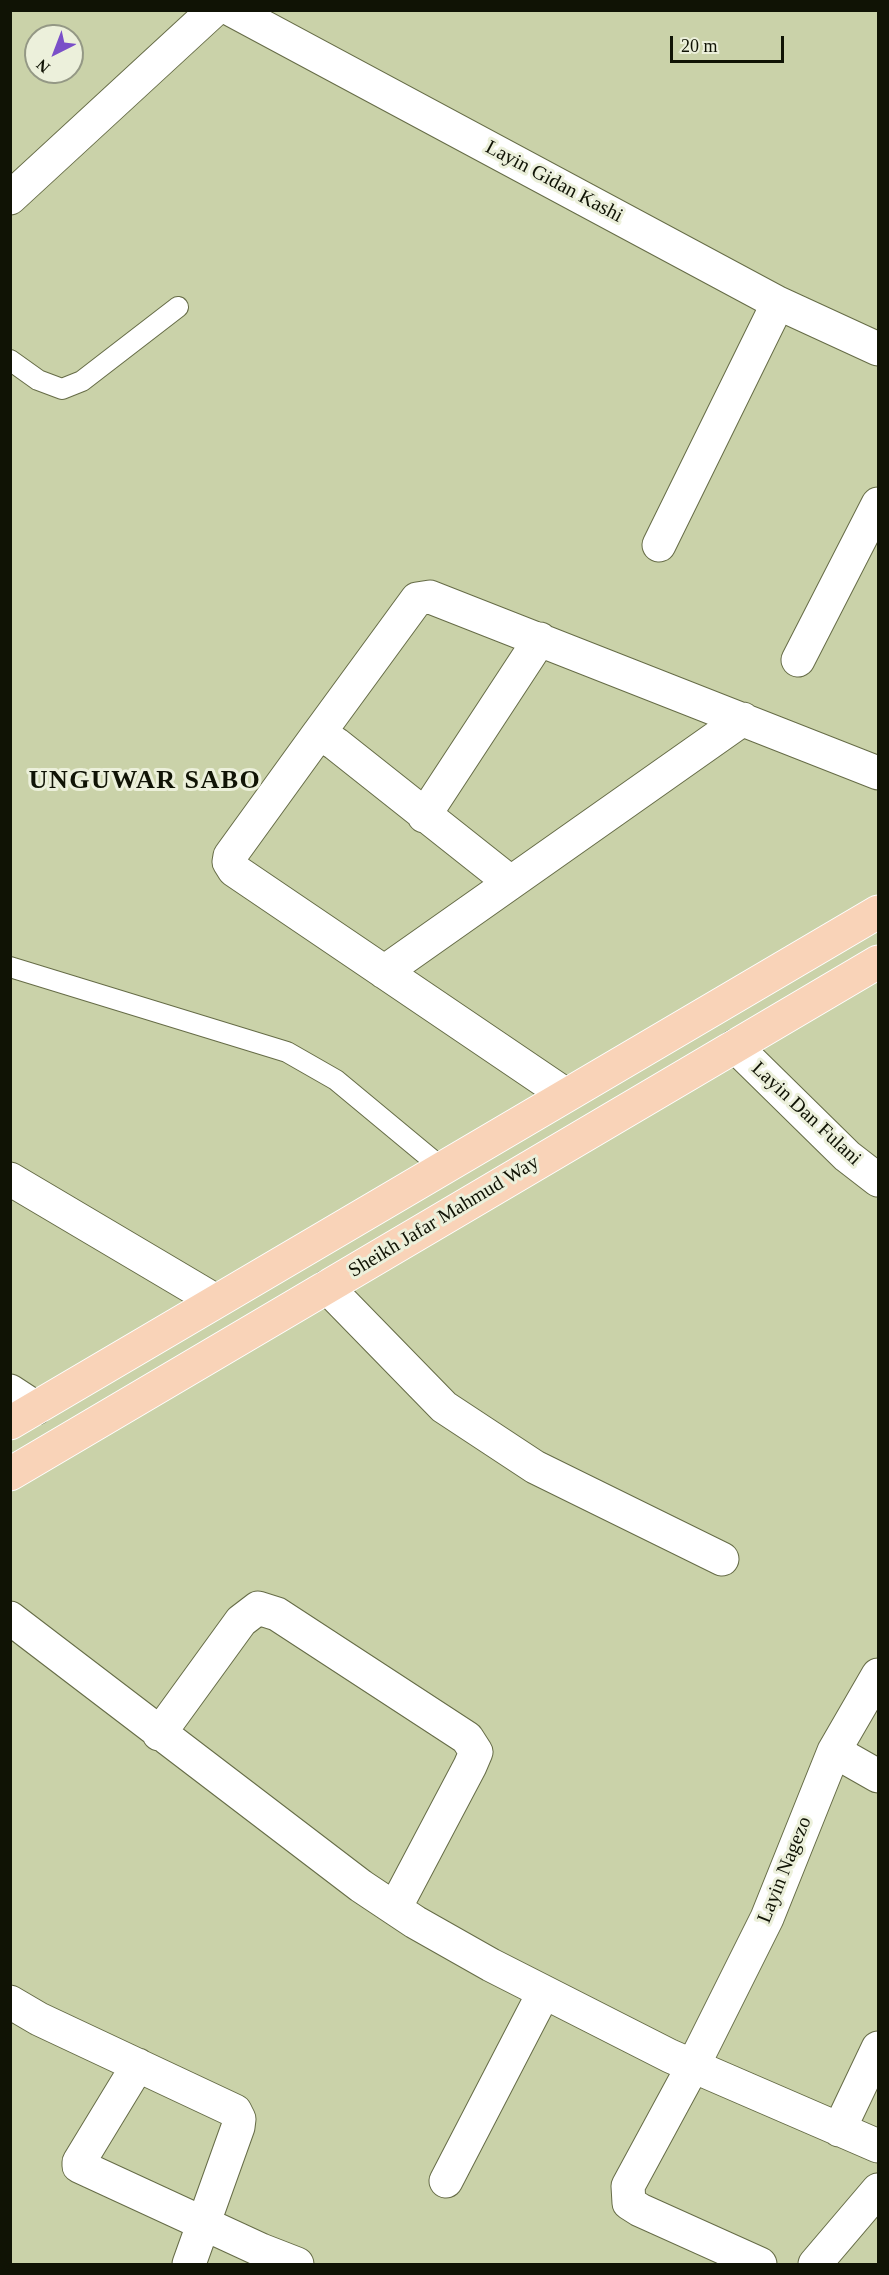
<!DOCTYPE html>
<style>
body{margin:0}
#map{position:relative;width:889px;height:2275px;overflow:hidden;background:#cad2a9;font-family:Georgia,serif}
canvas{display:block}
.frame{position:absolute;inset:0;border:12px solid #101305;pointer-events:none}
.north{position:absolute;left:24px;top:24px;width:60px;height:60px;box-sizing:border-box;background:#ecf0db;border:2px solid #949885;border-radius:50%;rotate:222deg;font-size:16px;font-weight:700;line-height:24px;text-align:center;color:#101305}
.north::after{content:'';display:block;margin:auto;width:21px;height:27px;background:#7a4fc8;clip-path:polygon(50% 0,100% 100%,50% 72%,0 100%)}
.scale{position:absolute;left:670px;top:36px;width:114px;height:27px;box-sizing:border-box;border:3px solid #101305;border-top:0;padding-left:8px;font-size:18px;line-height:21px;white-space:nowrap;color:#101305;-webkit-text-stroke:4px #ecf0db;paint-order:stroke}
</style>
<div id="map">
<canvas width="889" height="2275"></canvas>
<div class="frame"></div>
<div class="north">N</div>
<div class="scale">20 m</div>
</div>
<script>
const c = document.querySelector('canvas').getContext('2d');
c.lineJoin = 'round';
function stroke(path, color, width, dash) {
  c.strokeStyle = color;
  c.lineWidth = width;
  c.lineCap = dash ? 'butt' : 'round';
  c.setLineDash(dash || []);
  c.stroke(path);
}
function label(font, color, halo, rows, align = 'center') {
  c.font = font + ' Georgia,serif';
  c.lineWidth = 6;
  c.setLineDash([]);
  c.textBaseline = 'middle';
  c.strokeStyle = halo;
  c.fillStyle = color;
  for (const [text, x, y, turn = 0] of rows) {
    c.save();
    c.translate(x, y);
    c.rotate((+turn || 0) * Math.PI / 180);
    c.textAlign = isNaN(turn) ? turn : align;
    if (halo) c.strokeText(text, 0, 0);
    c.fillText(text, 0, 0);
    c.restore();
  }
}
const service = new Path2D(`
 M10,360L38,380L62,389L82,381L178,307
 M10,967L287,1052L336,1080L442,1168`);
const minor = new Path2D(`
 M232,10L778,303L878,349
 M10,198L214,10
 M659,545L778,303
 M798,660L878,504
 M319,733L417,599L430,597L878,773
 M424,816L540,639
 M510,882L336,744L319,733L230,856L229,862L234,870L566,1095
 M384,972L743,719
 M735,1046L847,1156L878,1180
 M10,1179L216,1301
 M327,1287L444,1407L535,1467L722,1559
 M10,1391L36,1408
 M10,1618L361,1886L415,1922L491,1965L670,2056L878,2146
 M159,1734L241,1621L258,1608L277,1614L467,1738L476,1752L470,1766L395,1908
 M834,1751L878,1776
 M10,2002L39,2019L235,2111L239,2119L238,2127L189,2264
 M138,2065L79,2162V2166L261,2250L297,2264
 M839,2130L878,2048
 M446,2181L544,1992
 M760,2264L640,2210L629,2203L628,2186L693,2066L767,1918L834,1751L878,1675
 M815,2264L878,2190`);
const primary = new Path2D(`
 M10,1423L878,912
 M10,1474L878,962`);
const streetNames = [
 ["Layin Gidan Kashi",554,182,28],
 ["Layin Dan Fulani",806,1114,43],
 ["Sheikh Jafar Mahmud Way",444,1217,-31],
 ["Layin Nagezo",785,1870,-68]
];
const districtNames = [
 ["UNGUWAR SABO",145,781]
];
stroke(service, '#666c47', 22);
stroke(minor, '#666c47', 35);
stroke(primary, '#fff', 35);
stroke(service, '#fff', 20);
stroke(minor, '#fff', 33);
stroke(primary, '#f9d3b8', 33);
label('20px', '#101305', '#ecf0db', streetNames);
c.letterSpacing = '1.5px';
label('bold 26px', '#101305', '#ecf0db', districtNames);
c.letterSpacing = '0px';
</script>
